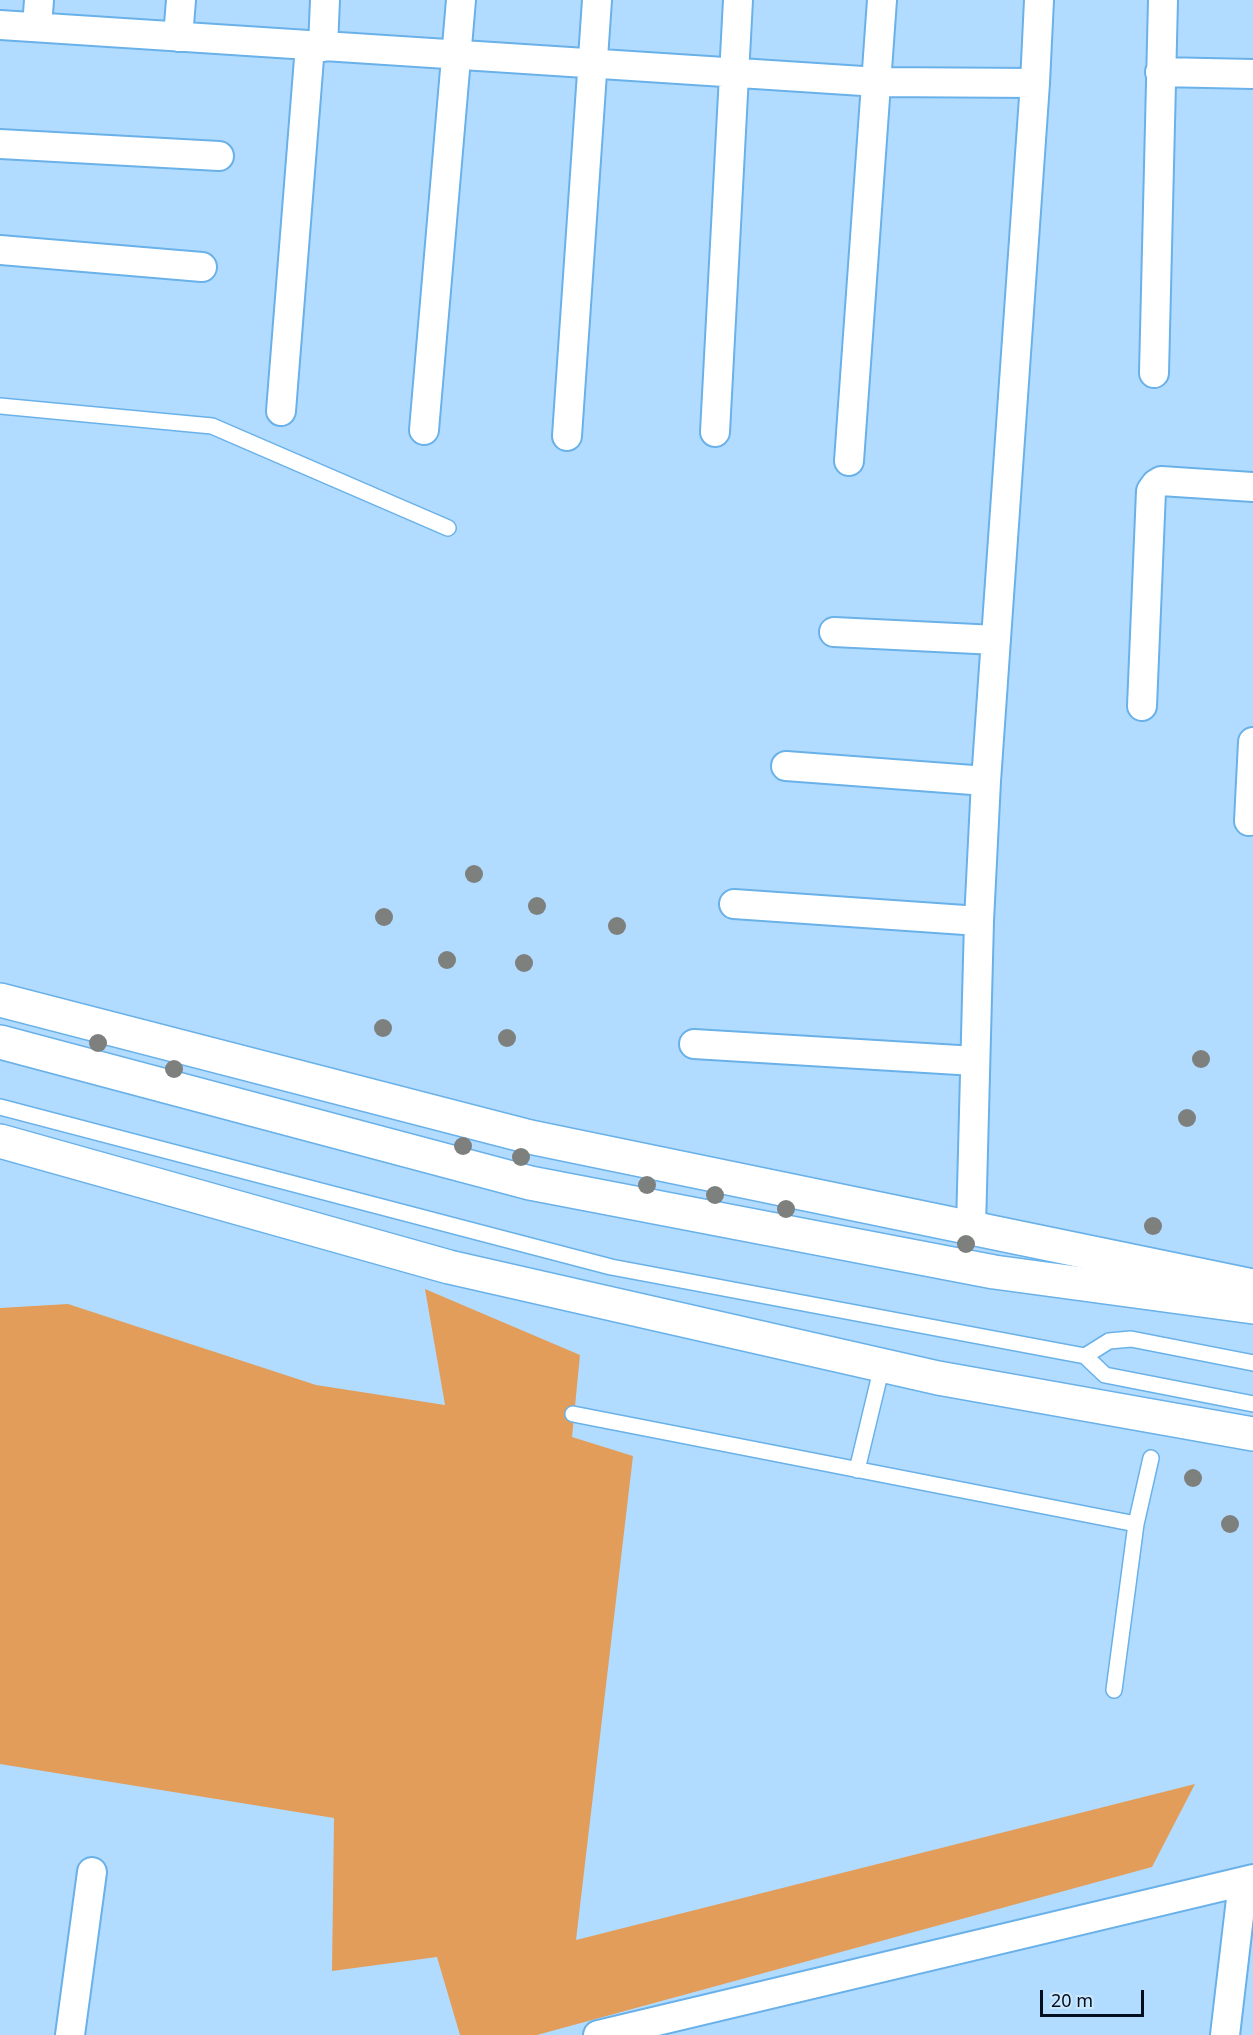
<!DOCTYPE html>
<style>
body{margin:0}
#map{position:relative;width:1253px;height:2035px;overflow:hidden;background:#b2dcff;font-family:"Noto Sans",sans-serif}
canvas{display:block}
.scale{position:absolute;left:1040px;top:1990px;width:104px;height:27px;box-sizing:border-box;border:3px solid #000e1d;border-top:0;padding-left:8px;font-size:18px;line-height:21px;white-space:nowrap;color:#000e1d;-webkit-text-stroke:4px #cce8ff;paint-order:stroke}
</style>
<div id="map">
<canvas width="1253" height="2035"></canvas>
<div class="scale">20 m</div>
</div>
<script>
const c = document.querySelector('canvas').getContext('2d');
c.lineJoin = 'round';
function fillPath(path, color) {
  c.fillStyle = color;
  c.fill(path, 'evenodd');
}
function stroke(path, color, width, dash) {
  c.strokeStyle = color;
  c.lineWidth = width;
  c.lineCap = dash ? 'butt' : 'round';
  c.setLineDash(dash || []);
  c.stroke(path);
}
const green = new Path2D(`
 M425,1289L580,1355L572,1437L633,1456L576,1940L1195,1784L1152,1867L537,2035H460L437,1957L332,1971L334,1818L0,1764V1308L68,1304L316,1385L445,1405Z`);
const service = new Path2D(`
 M0,406L212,426L448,528
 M0,1107L611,1267L1085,1356L1105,1375L1253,1404
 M1085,1356L1109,1341L1131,1339L1253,1363
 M573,1414L1136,1524
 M857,1470L882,1366
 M1114,1690L1136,1524L1151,1458`);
const minor = new Path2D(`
 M0,25L878,82L1035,83
 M37,27L39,0
 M178,37L181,0
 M323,47L325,0
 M1160,72L1253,74
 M0,144L219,156
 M0,250L202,267
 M1154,373L1163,0
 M281,411L310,46
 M424,430L461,0
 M715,432L738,0
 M567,436L597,0
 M849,461L882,0
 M834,632L996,640
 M1142,706L1151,491L1156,484L1161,481L1253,487
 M786,766L986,781
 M1249,821L1253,742
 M734,904L979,921
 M694,1044L975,1061
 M971,1227L979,921L986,781L1035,83L1039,0
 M70,2035L92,1872
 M598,2035L1253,1879
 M1225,2035L1243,1882`);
const tertiary = new Path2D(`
 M0,1000L530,1137L1253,1286`);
const secondary = new Path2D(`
 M0,1042L530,1183L994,1272L1253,1307
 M0,1141L449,1267L938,1378L1253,1434`);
const trees = [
 [474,874],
 [537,906],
 [384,917],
 [617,926],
 [447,960],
 [524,963],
 [383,1028],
 [507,1038],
 [98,1043],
 [1201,1059],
 [174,1069],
 [1187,1118],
 [463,1146],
 [521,1157],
 [647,1185],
 [715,1195],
 [786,1209],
 [1153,1226],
 [966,1244],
 [1193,1478],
 [1230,1524]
];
fillPath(green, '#e29d5a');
stroke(service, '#69b1e8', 18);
stroke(minor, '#69b1e8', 32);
stroke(tertiary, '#69b1e8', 36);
stroke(secondary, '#69b1e8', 36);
stroke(service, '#fff', 15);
stroke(minor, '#fff', 28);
stroke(tertiary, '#fff', 33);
stroke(secondary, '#fff', 33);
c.fillStyle = '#7e807e';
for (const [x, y] of trees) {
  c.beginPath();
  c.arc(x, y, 9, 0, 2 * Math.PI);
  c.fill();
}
</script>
